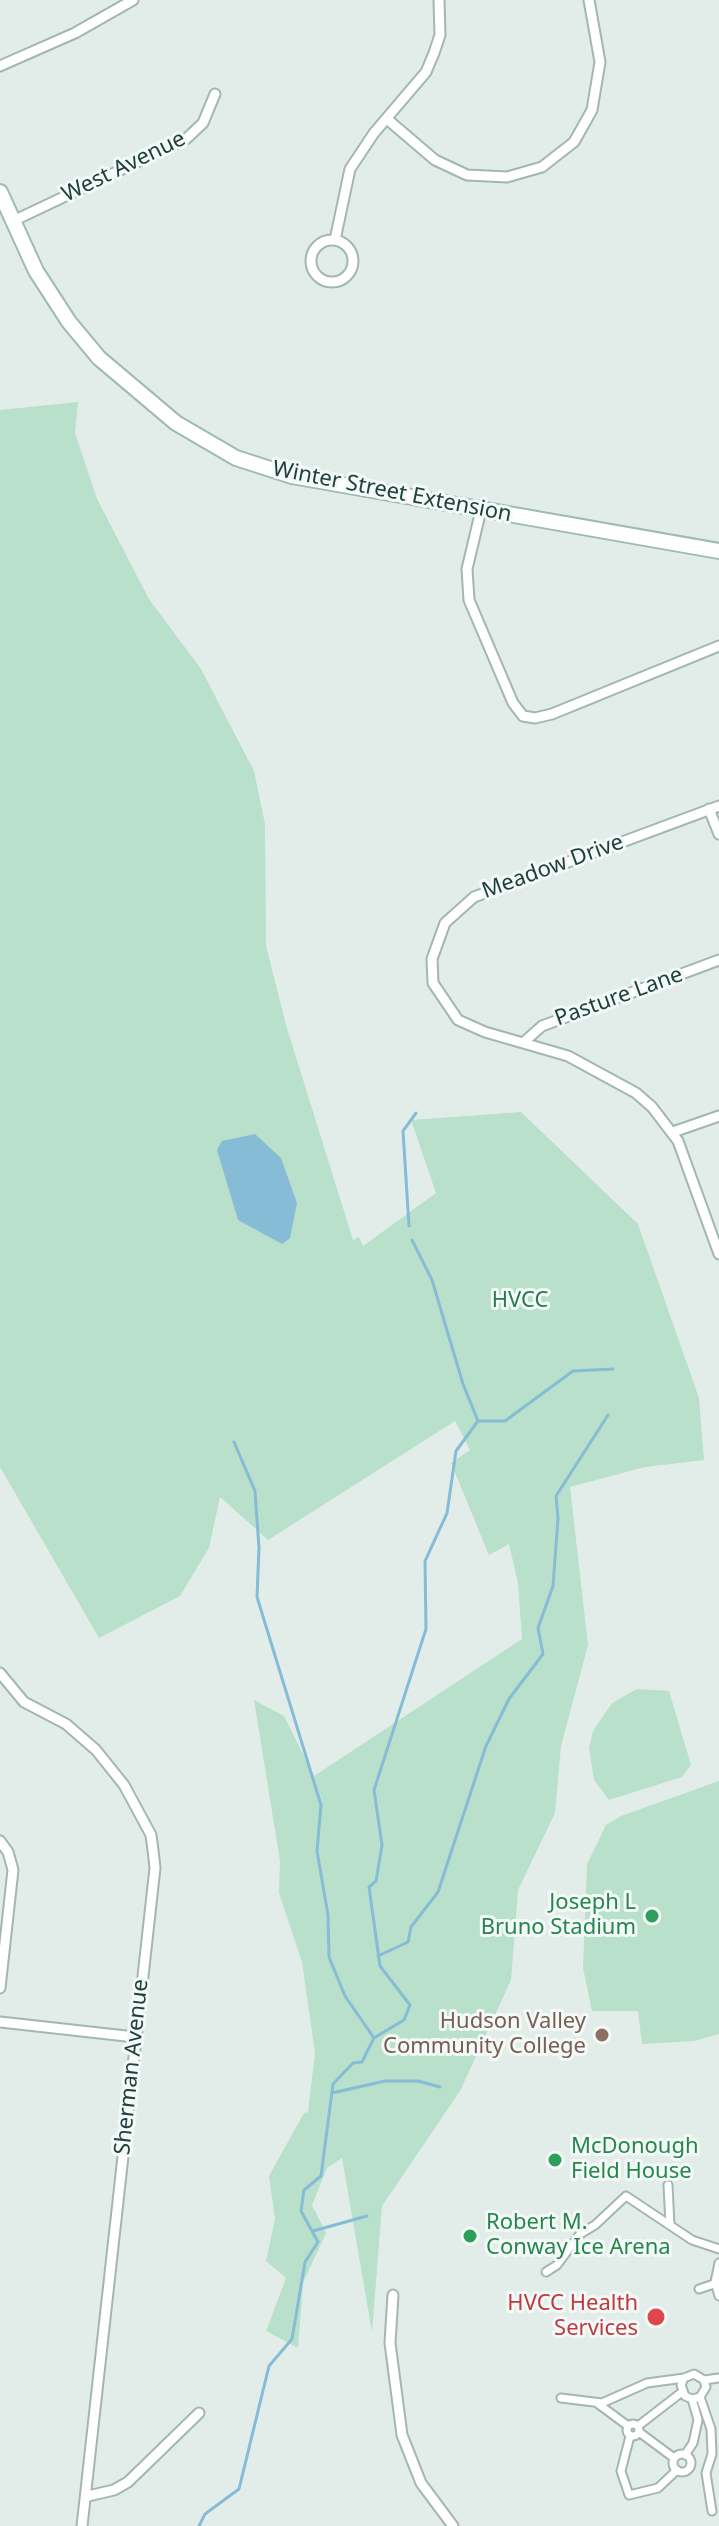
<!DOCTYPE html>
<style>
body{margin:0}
canvas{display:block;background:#e2edea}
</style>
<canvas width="719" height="2526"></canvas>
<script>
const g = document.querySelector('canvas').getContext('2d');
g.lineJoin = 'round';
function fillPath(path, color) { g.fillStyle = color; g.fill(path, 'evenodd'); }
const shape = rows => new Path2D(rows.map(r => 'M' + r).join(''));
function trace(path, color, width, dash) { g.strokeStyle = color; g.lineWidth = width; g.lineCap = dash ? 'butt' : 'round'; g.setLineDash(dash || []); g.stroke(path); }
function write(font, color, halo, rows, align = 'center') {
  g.font = font + ' "Noto Sans",sans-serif'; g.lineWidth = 6; g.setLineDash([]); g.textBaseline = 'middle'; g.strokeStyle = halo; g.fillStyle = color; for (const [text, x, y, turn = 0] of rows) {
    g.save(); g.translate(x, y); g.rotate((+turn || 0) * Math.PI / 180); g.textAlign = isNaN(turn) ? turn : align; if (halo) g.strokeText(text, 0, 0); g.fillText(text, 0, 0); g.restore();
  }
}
fillPath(shape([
 [78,402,75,433,97,499,149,599,201,669,254,771,265,824,266,946,286,1025,353,1240,359,1237,363,1246,436,1193,411,1120,521,1112,638,1224,699,1398,704,1460,645,1467,570,1487,588,1645,561,1746,555,1813,518,1890,511,1980,460,2091,382,2206,372,2332,342,2158,327,2168,312,2205,326,2233,303,2283,298,2348,266,2331,286,2278,266,2261,275,2219,269,2176,304,2113,308,2112,315,2053,302,1962,279,1893,280,1861,254,1700,284,1716,314,1776,522,1639,518,1583,509,1544,489,1555,451,1463,470,1450,455,1421,268,1540,220,1497,209,1548,180,1596,99,1638,0,1467,0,410],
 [637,1689,669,1691,691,1765,682,1777,609,1800,594,1780,589,1748,593,1731,612,1703],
 [719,1781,719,2034,694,2041,642,2044,638,2011,592,2011,583,1968,587,1864,606,1825,621,1816]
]), '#b9e0ca');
fillPath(shape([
 [255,1134,281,1158,297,1203,290,1238,282,1244,238,1220,217,1150,222,1141]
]), '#86bcd6');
trace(shape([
 [409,1226,403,1131,416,1113],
 [478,1421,505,1421,573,1371,613,1369],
 [234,1442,255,1491,259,1548,257,1597,321,1805,317,1851,328,1915,329,1957,345,1996,374,2038],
 [378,1956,408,1942,411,1927,438,1892,486,1746,509,1699,543,1654,538,1628,553,1586,558,1518,556,1496,608,1415],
 [332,2093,385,2081,418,2081,440,2087],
 [313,2231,367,2216],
 [199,2526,205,2514,239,2489,269,2366,292,2339,305,2262,318,2242,301,2211,304,2190,321,2176,333,2084,353,2063,362,2062,374,2038,404,2020,410,2005,380,1966,369,1887,376,1881,382,1845,374,1790,426,1629,425,1561,447,1513,456,1451,478,1421,463,1384,432,1280,412,1240]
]), '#86bcd6', 3);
const pedestrian = shape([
 [668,2185,670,2225],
 [719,2263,715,2282,719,2296],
 [546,2272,557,2265,580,2234,595,2225,626,2196,692,2240,719,2249],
 [699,2289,717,2283],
 [704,2380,719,2378],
 [700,2397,711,2429,712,2454,706,2473,712,2511],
 [561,2398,602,2403,647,2383,684,2378],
 [597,2403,628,2426],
 '627 2430a6 6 0 1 1 12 0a6 6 0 1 1-12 0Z',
 [638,2426,682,2392],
 [639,2432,674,2458],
 [630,2436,621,2471,629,2495,658,2488,677,2470],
 '673 2463a9 9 0 1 1 18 0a9 9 0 1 1-18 0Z',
 [685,2455,693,2443,698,2420,692,2399,685,2396,681,2385,684,2378,694,2374,704,2380,706,2387,700,2397,692,2399]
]);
const minor = shape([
 [0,66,75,33,133,0],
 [387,119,435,160,467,175,507,177,542,167,574,142,592,110,600,62,589,0],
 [13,221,186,139,203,123,215,94],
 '311 261a21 21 0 1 1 42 0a21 21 0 1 1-42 0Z',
 [335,240,350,169,374,133,426,72,434,53,440,35,439,0],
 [481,510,467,569,469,600,513,703,523,716,535,718,552,714,719,646],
 [719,806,474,897,445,923,432,959,433,983,458,1020,485,1032,568,1056,636,1093,652,1107,678,1141,719,1254],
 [709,809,719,834],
 [524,1042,542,1026,719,960],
 [673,1132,719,1116],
 [0,1673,24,1702,66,1724,96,1750,124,1785,151,1835,153,1850,155,1868,82,2526],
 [0,1841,8,1852,13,1870,0,1988],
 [0,2022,135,2037],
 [393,2295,390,2343,402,2435,421,2483,453,2526],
 [88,2496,114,2490,128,2482,199,2413]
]);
const secondary = shape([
 [0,192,36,271,69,322,99,358,176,423,236,458,292,476,719,551]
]);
trace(pedestrian, '#a4b6b3', 11);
trace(minor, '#a4b6b3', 13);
trace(secondary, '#9fbab5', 18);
trace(pedestrian, '#fff', 7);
trace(minor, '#fff', 9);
trace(secondary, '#fff', 14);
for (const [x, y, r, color] of [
 [652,1916,8,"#2e9e5b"],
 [602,2035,8,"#8d6e63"],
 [555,2160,8,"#2e9e5b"],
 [470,2236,8,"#2e9e5b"],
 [656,2317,10,"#e0444e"]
]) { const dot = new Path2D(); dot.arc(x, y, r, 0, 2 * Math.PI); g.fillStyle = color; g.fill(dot); trace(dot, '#f3f9f7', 3); }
write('22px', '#20403d', '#f3f9f7', [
 ["West Avenue",124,167,-26],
 ["Winter Street Extension",392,492,11],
 ["Meadow Drive",553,867,-20],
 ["Pasture Lane",619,997,-20],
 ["Sherman Avenue",132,2067,-84]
]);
write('22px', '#277a56', '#f3f9f7', [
 ["HVCC",520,1301]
]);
write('22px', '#27864d', '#f3f9f7', [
 ["Joseph L",636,1903,"right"],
 ["Bruno Stadium",636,1928,"right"],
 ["McDonough",571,2147],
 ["Field House",571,2172],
 ["Robert M.",486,2223],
 ["Conway Ice Arena",486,2248]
], 'left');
write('22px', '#785e54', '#f3f9f7', [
 ["Hudson Valley",586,2022],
 ["Community College",586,2047]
], 'right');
write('22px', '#be3a42', '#f3f9f7', [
 ["HVCC Health",638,2304],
 ["Services",638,2329]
], 'right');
</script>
